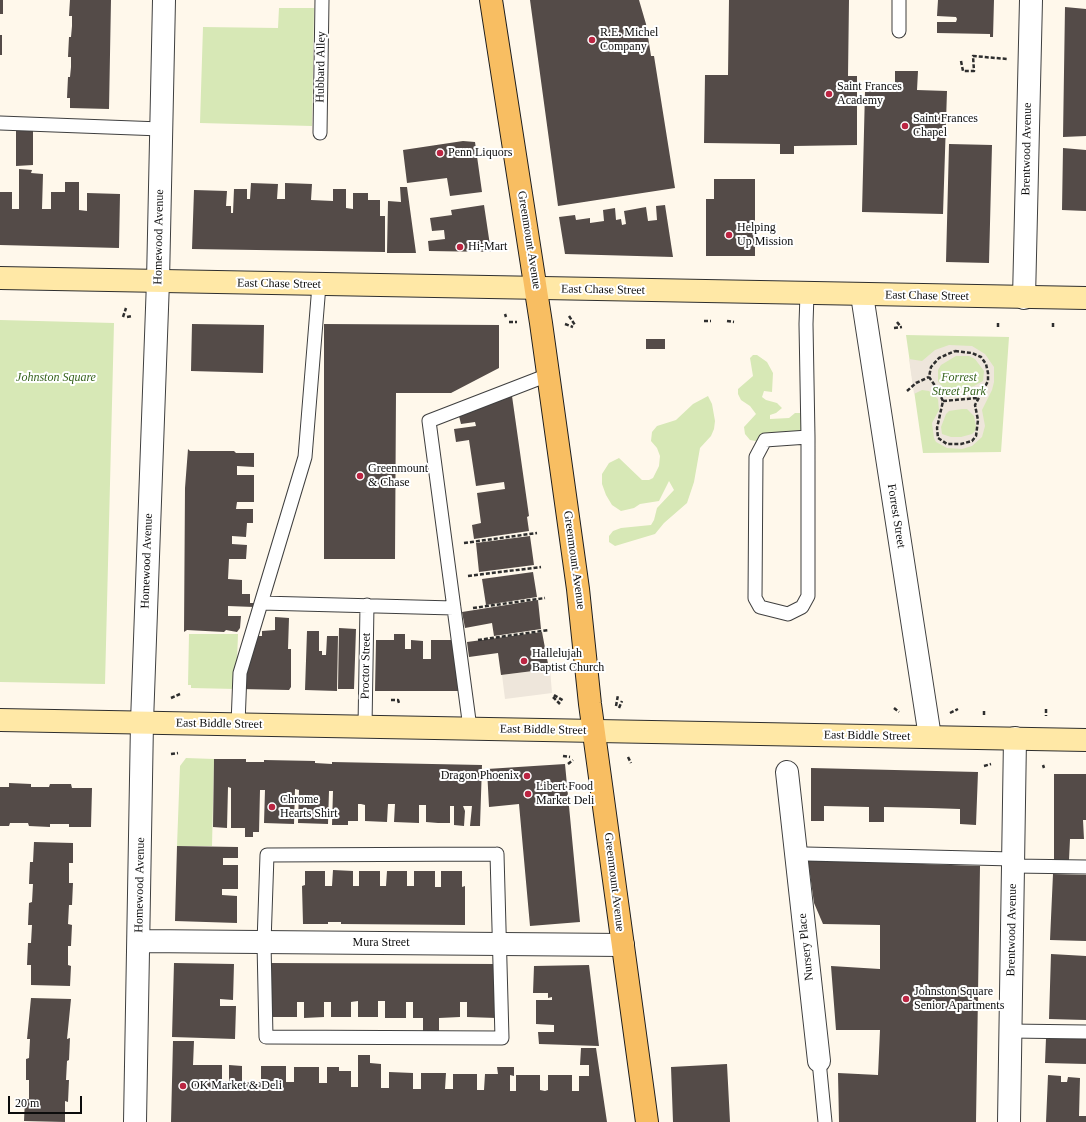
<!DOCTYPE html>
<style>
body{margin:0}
#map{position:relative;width:1086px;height:1122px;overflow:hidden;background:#fff8eb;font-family:"Times New Roman",serif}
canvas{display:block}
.scale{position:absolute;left:8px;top:1096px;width:74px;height:18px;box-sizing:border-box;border:2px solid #0c0c0c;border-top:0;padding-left:5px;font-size:12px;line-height:14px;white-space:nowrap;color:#0c0c0c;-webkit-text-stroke:3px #fff;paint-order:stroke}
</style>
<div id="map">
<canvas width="1086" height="1122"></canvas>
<div class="scale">20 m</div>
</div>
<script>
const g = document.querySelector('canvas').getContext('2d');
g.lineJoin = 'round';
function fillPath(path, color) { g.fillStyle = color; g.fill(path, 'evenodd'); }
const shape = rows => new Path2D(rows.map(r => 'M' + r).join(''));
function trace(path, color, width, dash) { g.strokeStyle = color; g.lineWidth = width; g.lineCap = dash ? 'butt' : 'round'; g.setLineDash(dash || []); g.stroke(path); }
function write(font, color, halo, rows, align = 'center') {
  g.font = font + ' "Times New Roman",serif'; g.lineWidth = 4; g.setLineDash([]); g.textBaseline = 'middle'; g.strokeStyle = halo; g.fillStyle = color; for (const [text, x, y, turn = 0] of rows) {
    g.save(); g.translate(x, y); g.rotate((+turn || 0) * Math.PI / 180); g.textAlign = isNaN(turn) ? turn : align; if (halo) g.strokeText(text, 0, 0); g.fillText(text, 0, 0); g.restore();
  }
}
fillPath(shape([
 [279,8,314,8,312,126,200,123,203,27,278,28],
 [0,320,114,323,105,684,0,682],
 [906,335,1009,337,1001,452,923,453],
 [753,355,757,355,767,362,773,373,772,392,764,391,762,397,766,400,777,403,782,408,776,413,770,415,770,419,789,418,795,413,801,413,806,419,801,435,761,442,750,440,745,434,744,427,756,414,750,406,741,400,738,394,738,389,753,376,750,358],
 [708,396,712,404,715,421,714,429,711,436,700,448,694,482,687,503,664,523,655,534,615,546,609,542,609,536,613,531,621,528,651,525,654,520,657,508,674,490,669,481,659,501,640,504,634,508,621,511,612,505,606,495,602,484,602,474,609,463,619,458,642,480,649,480,653,478,659,466,660,456,657,448,651,441,652,432,657,426,676,420,693,404],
 [189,634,238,634,236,689,191,688,191,685,188,685],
 [186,758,214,759,212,846,177,846,180,766]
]), '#d7e8b6');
fillPath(shape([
 [949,345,972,346,985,354,994,367,994,382,992,390,982,410,985,426,982,437,972,446,962,449,947,448,936,442,934,438,932,423,939,410,938,399,929,391,922,390,914,394,909,359,922,361,935,350],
 [956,356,969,356,975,359,984,371,983,381,974,386,950,392,945,391,938,381,938,370,941,365],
 [962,409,967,409,974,416,976,426,975,431,972,434,961,437,951,437,942,434,941,427,946,414,949,411],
 [550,669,552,693,505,699,502,675]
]), '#eee6db');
fillPath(shape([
 [0,0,3,0,3,14,0,14],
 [70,0,111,0,109,109,70,108,70,98,67,98,68,77,70,77,71,67,71,57,68,57,69,37,71,37,72,26,72,16,69,16],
 [530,0,639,0,646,24,651,56,654,56,675,188,558,206],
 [729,0,849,0,848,76,857,76,857,145,794,146,794,154,780,154,780,144,704,143,705,75,728,75],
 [938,0,994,0,993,37,990,37,990,34,937,33,937,22,956,22,957,19,956,17,937,16],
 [1065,7,1086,9,1086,136,1063,137],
 [0,35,2,35,2,55,0,55],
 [895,71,918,71,917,90,947,91,943,214,862,212,865,91,895,92],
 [16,131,33,131,33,165,16,166],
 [463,141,475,142,482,192,450,196,447,178,407,183,403,150],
 [949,144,992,145,989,263,946,262],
 [1063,148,1086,150,1086,211,1062,210],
 [19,169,32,170,31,173,43,174,42,209,51,209,51,192,65,192,65,182,79,182,79,210,87,211,87,193,120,194,119,248,0,245,0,192,12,192,12,209,19,209],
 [714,179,755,179,755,256,706,256,706,199,714,199],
 [251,183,278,184,277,199,285,199,285,183,312,184,311,200,333,201,333,189,346,189,346,208,353,209,353,193,368,193,368,200,380,200,380,216,385,216,385,252,192,249,194,190,227,191,226,206,231,206,231,213,233,213,234,189,247,189,247,199,250,199],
 [400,187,407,187,416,253,387,253,388,201,401,202],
 [484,205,491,252,429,251,428,241,445,239,444,230,432,231,430,218,452,215,451,210],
 [665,205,673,257,565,254,559,217,575,215,576,220,590,218,590,223,604,221,603,210,615,208,616,220,621,219,622,225,626,224,624,211,646,207,648,221,657,220,656,206],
 [192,324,264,325,263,373,191,371],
 [324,324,499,325,499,368,451,393,396,393,395,559,324,559],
 [646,339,665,339,665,349,646,349],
 [512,396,529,516,527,517,529,531,474,539,472,525,481,523,477,493,505,489,504,482,476,486,469,440,456,442,454,429,476,426,475,422,461,424,459,416],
 [188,449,190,451,234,451,236,453,254,453,254,467,237,466,237,475,254,475,254,502,237,502,236,509,253,509,253,523,247,523,246,537,232,536,232,544,247,545,246,559,229,559,228,579,242,580,242,594,250,594,250,603,254,603,254,607,228,606,228,616,241,616,240,628,237,632,226,630,224,632,187,630,184,632,185,488],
 [530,536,534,565,479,572,476,543],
 [533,572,537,597,486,605,482,579],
 [538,600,541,629,494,636,492,623,465,628,462,612],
 [275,617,289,618,288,649,291,649,291,687,289,690,240,689,252,636,262,636,262,631,275,630],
 [339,628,356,629,354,689,338,689],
 [307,631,319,631,319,651,322,651,322,655,326,655,327,636,338,636,337,691,305,690],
 [542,632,549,669,501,675,498,653,469,657,467,642],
 [394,634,405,634,405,649,411,649,411,640,423,641,423,659,431,659,431,640,452,640,459,691,375,691,376,640,394,640],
 [214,759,246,759,246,762,264,762,264,760,315,761,315,763,332,764,332,762,482,765,480,826,470,826,472,806,463,806,465,811,464,826,454,825,454,806,450,806,450,823,438,823,426,822,426,805,419,805,419,823,394,822,395,804,388,804,387,822,365,821,365,805,361,804,358,804,358,821,348,821,348,825,332,825,333,791,329,791,328,824,298,823,299,790,295,789,294,824,264,823,265,790,260,790,259,832,253,832,253,837,245,837,245,828,231,828,231,788,228,787,227,828,213,827],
 [565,764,580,922,530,926,519,804,489,807,487,769],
 [811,768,978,772,976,825,960,824,960,809,930,808,884,807,884,822,869,822,869,807,824,806,824,821,811,821],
 [1054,774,1086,774,1086,820,1083,820,1084,839,1070,839,1069,860,1054,860],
 [9,783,31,784,31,787,49,787,50,784,71,784,72,788,92,788,91,827,69,827,69,824,50,824,50,827,29,826,28,823,10,823,9,826,0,826,0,787,9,787],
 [34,842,73,843,73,863,69,863,69,883,73,883,72,905,69,905,68,924,72,925,71,946,68,946,68,965,71,966,70,986,31,985,31,965,27,965,28,943,31,943,32,925,28,925,29,903,32,902,33,884,29,884,30,862,33,862],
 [177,846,238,847,238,858,223,858,223,865,238,865,238,889,222,889,222,895,237,896,237,923,175,921],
 [808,860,980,866,976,1122,839,1122,838,1073,878,1075,880,1030,836,1030,831,966,880,969,880,925,823,924,814,903],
 [333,870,353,871,353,886,359,886,359,871,380,871,380,886,386,886,387,871,407,871,407,886,414,886,414,871,435,871,435,887,441,887,441,871,462,871,462,887,465,886,465,925,341,924,341,922,328,922,328,924,303,924,302,886,305,885,305,871,325,871,325,886,332,886],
 [1053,874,1086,875,1086,941,1050,940],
 [1051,954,1086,956,1086,1020,1049,1019],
 [174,963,234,964,233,1000,220,999,220,1006,236,1006,235,1039,172,1037],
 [271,963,496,964,496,1018,467,1017,467,1002,460,1002,460,1017,439,1018,439,1034,423,1034,423,1018,413,1018,413,1002,406,1002,406,1018,385,1018,385,1001,378,1001,378,1017,358,1017,358,1001,351,1002,351,1017,331,1017,331,1002,324,1002,324,1017,304,1018,304,1002,297,1002,297,1017,271,1017],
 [589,965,599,1046,539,1044,538,1032,554,1032,554,1025,536,1024,536,1000,552,1000,552,997,548,998,548,993,533,993,534,966],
 [31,998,71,999,67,1039,70,1038,69,1060,67,1061,66,1080,69,1080,68,1102,65,1101,65,1122,24,1121,25,1099,29,1099,29,1080,26,1080,26,1059,29,1058,30,1039,27,1039],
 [1046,1038,1086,1039,1086,1064,1045,1063],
 [173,1041,194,1041,193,1065,222,1065,222,1081,229,1081,229,1065,242,1066,242,1082,261,1082,261,1066,286,1066,286,1082,294,1082,294,1067,319,1067,319,1083,327,1083,327,1067,339,1067,339,1071,351,1071,351,1087,358,1087,358,1055,370,1055,370,1063,381,1064,381,1088,389,1088,389,1072,413,1073,413,1089,421,1089,421,1073,446,1073,445,1089,453,1089,453,1074,477,1074,477,1090,484,1090,485,1074,498,1074,497,1067,514,1067,514,1076,510,1075,510,1091,516,1091,516,1075,540,1075,540,1090,545,1091,548,1090,548,1075,572,1075,572,1091,579,1091,579,1076,589,1076,589,1065,580,1065,581,1048,596,1048,607,1122,171,1122],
 [727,1064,730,1122,673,1122,671,1067],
 [1048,1075,1061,1076,1061,1082,1067,1082,1068,1077,1080,1078,1079,1116,1086,1116,1086,1122,1046,1122]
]), '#544b48');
const lane = shape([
 [899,31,899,0],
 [0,123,161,129],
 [320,133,322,0],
 [807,294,806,324,808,437,808,596,802,607,788,614,760,607,755,598,756,457,765,440,808,437],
 [261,603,454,608],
 [238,724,240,673,305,457,319,285],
 [365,726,367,605],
 [470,728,429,421,548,375],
 [497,854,502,1038,266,1037,264,943,267,855,497,854],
 [806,854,1013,859],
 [1013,866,1086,867],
 [1010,1031,1086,1032],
 [819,1061,825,1122]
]);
const street = shape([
 [862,295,930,737],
 [1024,298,1031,0],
 [787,772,819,1061],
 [139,941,623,945],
 [135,1122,142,722,158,281,164,0],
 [1009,1122,1015,738]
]);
const secondary = shape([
 [0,278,1086,298],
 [0,720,1086,740]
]);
const primary = shape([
 [491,0,541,323,578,589,590,704,647,1122]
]);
trace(lane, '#3f3f3f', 15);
trace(street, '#3f3f3f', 24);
trace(secondary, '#2e2e2e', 24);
trace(primary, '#1d1d1d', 24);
trace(shape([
 [961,61,963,71,974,71,973,56,1007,59],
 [505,314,506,317],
 [569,316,575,325],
 [123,317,126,308],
 [127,317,132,316],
 [704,321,711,321],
 [727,321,734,322],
 [509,322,517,322],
 [897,322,901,327],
 [998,323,998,328],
 [1053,323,1053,329],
 [565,324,573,327],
 [894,328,902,327],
 [955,351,972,353,981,357,986,364,988,373,988,381,975,405,978,420,976,436,972,441,961,444,947,444,938,438,937,428,943,401,936,387,929,377,931,367,939,358,955,351],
 [907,391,916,383,929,377],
 [943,401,977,398],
 [464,543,537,533],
 [468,576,541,567],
 [473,608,545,598],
 [478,640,549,630],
 [554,695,564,701],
 [553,697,560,704],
 [171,698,180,694],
 [391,700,398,700,399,703],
 [616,706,618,695],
 [619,708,622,701],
 [894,708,899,712],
 [1046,709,1046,716],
 [950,713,958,709],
 [984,715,984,709],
 [171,754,178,753],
 [563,756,570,757],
 [628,757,631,763],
 [568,764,573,760],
 [1043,765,1044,768],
 [984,766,991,764]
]), '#2e2e2e', 2.5, [4, 2]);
trace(lane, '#fff', 13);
trace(street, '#fff', 22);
trace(secondary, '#ffe8a6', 22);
trace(primary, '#f8be62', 22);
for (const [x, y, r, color] of [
 [592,40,4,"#bb2542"],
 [829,94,4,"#bb2542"],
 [905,126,4,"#bb2542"],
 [440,153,4,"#bb2542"],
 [729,235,4,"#bb2542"],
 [460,247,4,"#bb2542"],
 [360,476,4,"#bb2542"],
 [524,661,4,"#bb2542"],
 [527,776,4,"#bb2542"],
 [528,794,4,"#bb2542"],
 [272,807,4,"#bb2542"],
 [906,999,4,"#bb2542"],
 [183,1086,4,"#bb2542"]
]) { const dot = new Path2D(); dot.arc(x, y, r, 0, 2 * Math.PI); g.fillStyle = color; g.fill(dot); trace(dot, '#fff', 1.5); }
write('12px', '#0c0c0c', '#fff', [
 ["R.E. Michel",600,33],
 ["Company",600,47],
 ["Saint Frances",837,87],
 ["Academy",837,101],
 ["Saint Frances",913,119],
 ["Chapel",913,133],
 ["Penn Liquors",448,153],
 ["Helping",737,228],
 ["Up Mission",737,242],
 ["Hi-Mart",468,247],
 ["Greenmount",368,469],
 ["& Chase",368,483],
 ["Hallelujah",532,654],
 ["Baptist Church",532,668],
 ["Dragon Phoenix",519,776,"right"],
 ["Libert Food",536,787],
 ["Market Deli",536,801],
 ["Chrome",280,800],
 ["Hearts Shirt",280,814],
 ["Johnston Square",914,992],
 ["Senior Apartments",914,1006],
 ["OK Market & Deli",191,1086]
], 'left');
write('12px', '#0c0c0c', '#fff', [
 ["Hubbard Alley",321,67,-89],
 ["Brentwood Avenue",1027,149,-89],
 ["Homewood Avenue",159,237,-89],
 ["Greenmount Avenue",529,240,81],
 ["East Chase Street",279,284,1],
 ["East Chase Street",603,290,1],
 ["East Chase Street",927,296,1],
 ["Forrest Street",896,516,81],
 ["Greenmount Avenue",574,560,82],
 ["Homewood Avenue",147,561,-88],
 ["Proctor Street",366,666,-89],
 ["East Biddle Street",219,724,1],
 ["East Biddle Street",543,730,1],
 ["East Biddle Street",867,736,1],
 ["Greenmount Avenue",614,882,83],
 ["Homewood Avenue",140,885,-89],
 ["Brentwood Avenue",1012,930,-89],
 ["Mura Street",381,943],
 ["Nursery Place",806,947,-96]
]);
write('italic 12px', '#36631d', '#fff', [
 ["Johnston Square",56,378],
 ["Forrest",959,378],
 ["Street Park",959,392]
]);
</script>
